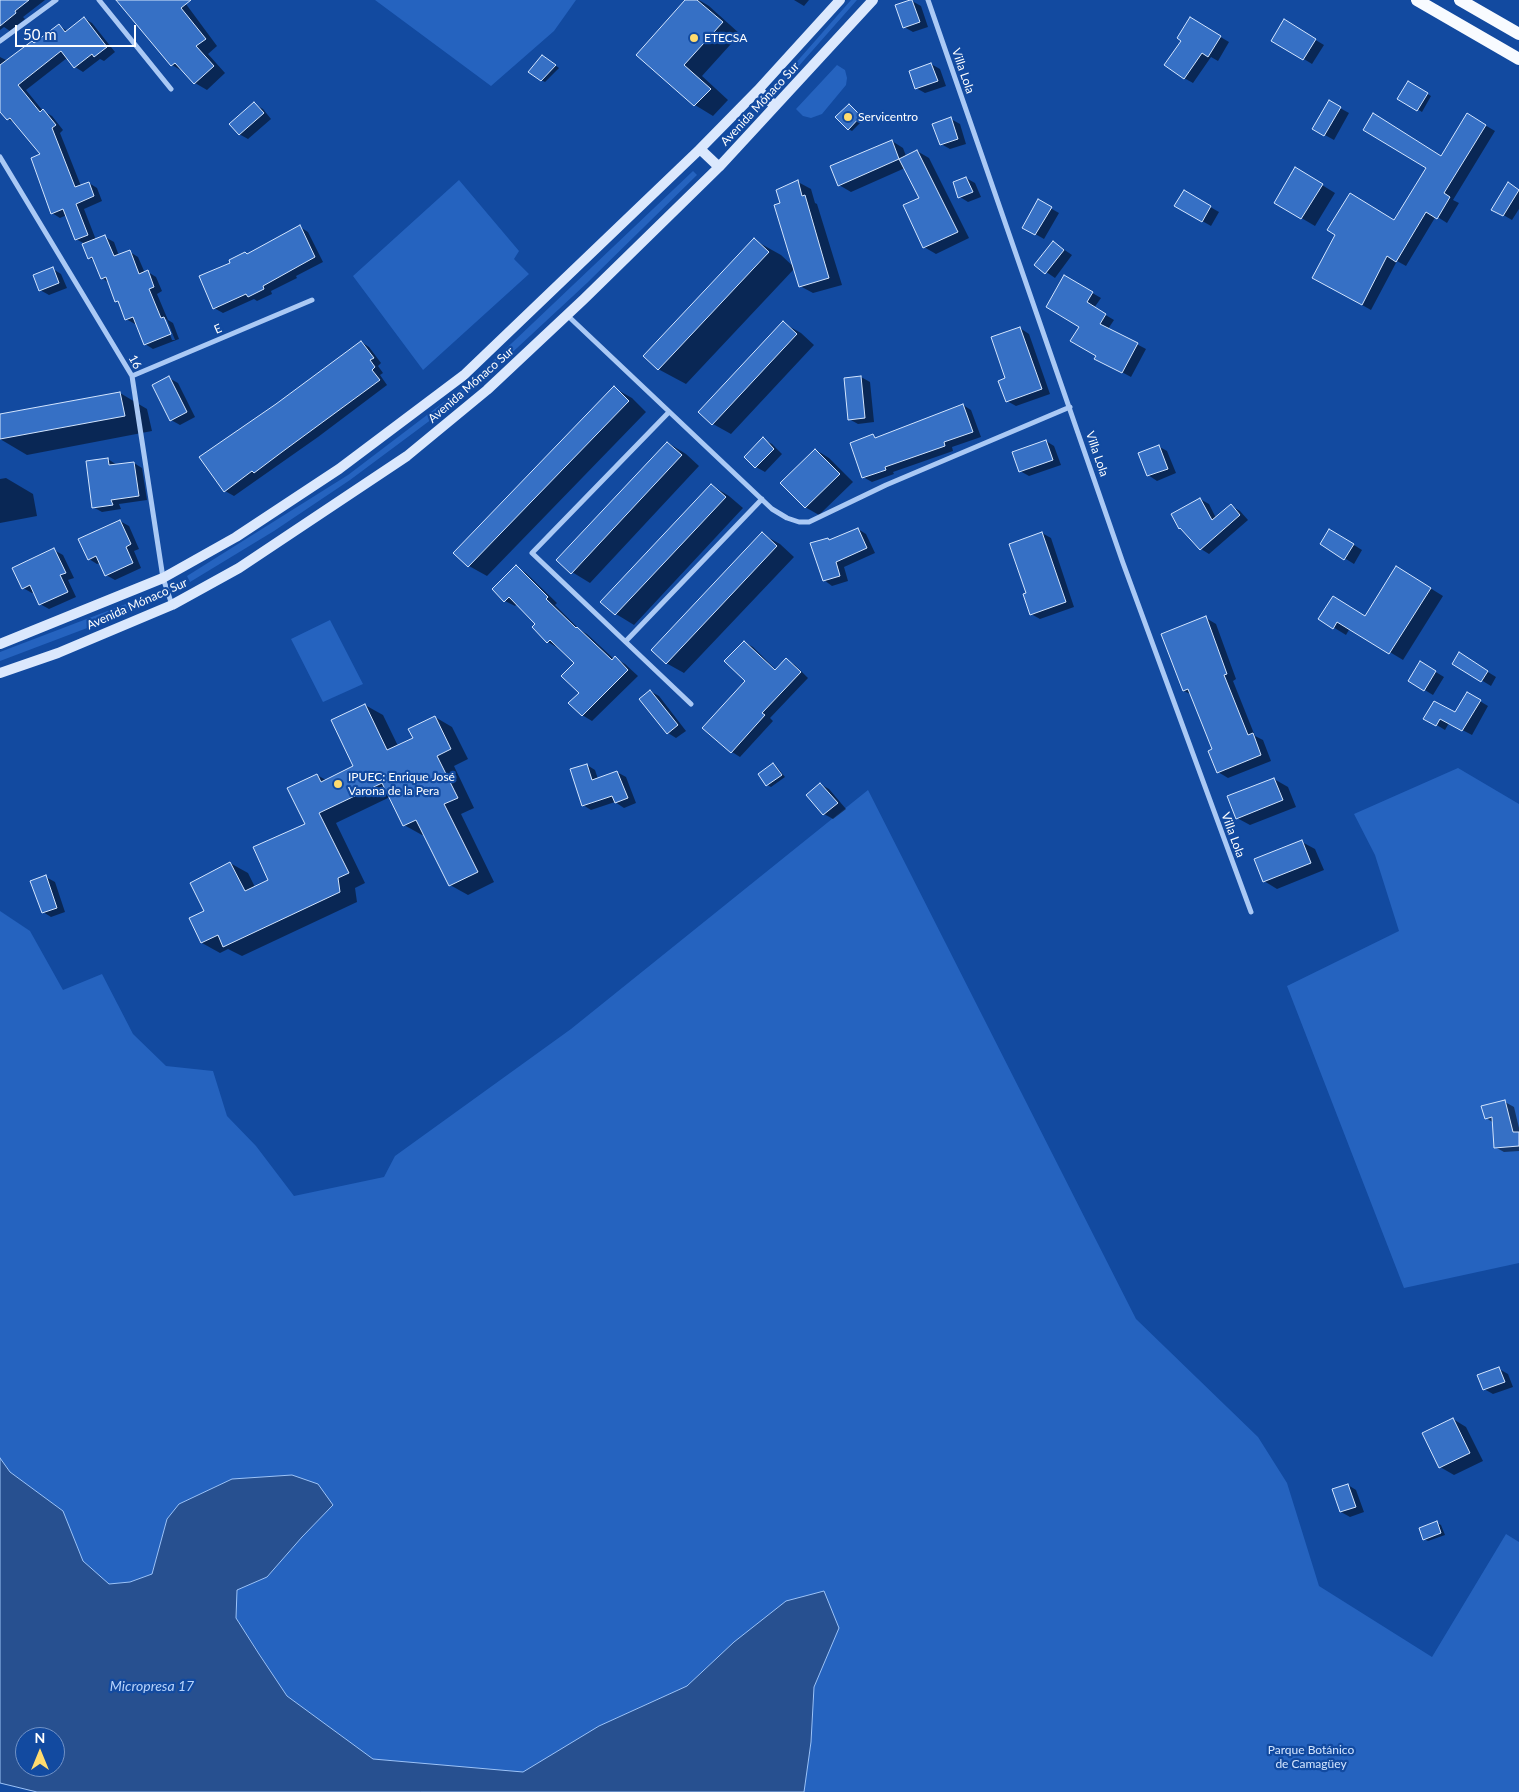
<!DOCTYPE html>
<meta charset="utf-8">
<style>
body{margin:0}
#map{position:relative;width:1519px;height:1792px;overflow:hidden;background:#124aa0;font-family:Lato,sans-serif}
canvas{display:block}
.north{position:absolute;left:15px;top:1727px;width:50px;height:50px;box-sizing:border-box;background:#124aa0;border:1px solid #7192c6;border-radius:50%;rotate:0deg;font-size:14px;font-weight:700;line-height:20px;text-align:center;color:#fff}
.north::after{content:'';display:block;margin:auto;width:18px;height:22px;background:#ffdb6e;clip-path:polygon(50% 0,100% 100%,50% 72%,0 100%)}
.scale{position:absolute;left:15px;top:25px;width:121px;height:22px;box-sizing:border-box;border:2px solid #fff;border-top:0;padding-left:6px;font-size:15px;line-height:18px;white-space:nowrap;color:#fff;-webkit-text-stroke:4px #124aa0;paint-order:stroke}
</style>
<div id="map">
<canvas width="1519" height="1792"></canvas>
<div class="north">N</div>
<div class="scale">50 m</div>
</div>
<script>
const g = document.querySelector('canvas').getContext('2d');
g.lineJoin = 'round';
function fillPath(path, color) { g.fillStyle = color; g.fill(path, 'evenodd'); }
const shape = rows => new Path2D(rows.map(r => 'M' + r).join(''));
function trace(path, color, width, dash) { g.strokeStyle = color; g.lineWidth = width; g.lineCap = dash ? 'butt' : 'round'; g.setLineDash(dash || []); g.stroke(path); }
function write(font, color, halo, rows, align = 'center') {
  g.font = font + ' Lato,sans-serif'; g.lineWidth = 4.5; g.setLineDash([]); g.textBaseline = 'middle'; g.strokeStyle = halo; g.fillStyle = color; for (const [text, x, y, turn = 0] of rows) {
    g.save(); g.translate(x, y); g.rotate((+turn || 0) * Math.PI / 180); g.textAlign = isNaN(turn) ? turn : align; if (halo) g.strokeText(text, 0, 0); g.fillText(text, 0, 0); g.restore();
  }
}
fillPath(shape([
 [375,0,576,0,554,31,491,86],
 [851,0,857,0,782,85,779,82],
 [837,65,845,70,847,78,846,85,822,114,811,118,803,116,796,109],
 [693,171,697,175,587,283,475,387,350,480,274,531,190,582,187,576,348,475,473,380],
 [459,180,519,251,514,259,529,274,423,370,353,276],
 [139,599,141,601,140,608,0,661,0,652],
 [330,620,363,684,323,702,291,639],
 [1458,768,1519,804,1519,1263,1404,1288,1287,986,1399,931,1375,855,1354,814],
 [868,790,1136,1319,1258,1437,1287,1483,1319,1586,1432,1657,1506,1534,1519,1542,1519,1792,804,1792,811,1742,814,1687,839,1628,734,1642,687,1686,599,1726,523,1773,373,1759,287,1696,236,1618,237,1590,267,1577,302,1537,333,1505,232,1479,179,1504,167,1519,152,1574,130,1582,108,1584,83,1561,63,1511,10,1472,0,1458,0,911,30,931,63,990,102,974,133,1034,166,1066,213,1071,227,1116,256,1146,294,1196,384,1177,395,1156,571,1029]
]), '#2563bf');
const water = shape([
 [0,1458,10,1472,63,1511,83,1561,109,1584,130,1582,152,1574,167,1519,179,1504,232,1479,292,1475,318,1484,333,1505,302,1537,267,1577,237,1590,236,1618,259,1654,287,1696,373,1759,523,1772,599,1726,687,1686,734,1642,786,1601,824,1591,839,1628,814,1687,811,1742,804,1792,37,1792,0,1783,0,1458],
 [25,1737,55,1737,55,1767,25,1767,25,1737]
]);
fillPath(water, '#275090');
trace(water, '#9cc3f8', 1);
fillPath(shape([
 [0,0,45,0,23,17,25,19,10,31,4,27,0,30],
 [122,0,183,0,217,46,208,54,225,73,207,90,195,83,184,72,172,65],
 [686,0,699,0,709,6,740,34,702,76,728,100,713,116,695,105,638,54],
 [794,0,809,0,804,6],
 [912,1,921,6,928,27,913,32,904,27],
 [84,18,92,23,115,52,104,61,100,59,83,72,75,67,67,58,26,90,43,111,52,116,63,130,60,133,81,186,89,183,97,188,102,201,84,209,96,240,105,237,114,242,119,256,130,252,138,257,145,273,148,272,156,277,162,291,157,294,168,320,173,323,179,339,153,349,145,344,137,324,135,324,126,319,120,303,116,301,109,283,102,278,95,261,89,258,85,244,76,239,67,215,60,218,52,213,42,155,16,124,8,119,0,110,0,57,6,60,35,44,59,26,68,31],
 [164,318,167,320,175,340,172,340],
 [1190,19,1229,42,1218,61,1211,57,1193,83,1184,78,1183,40],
 [1284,21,1324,45,1312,64,1273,40],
 [546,58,559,68,545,82,541,80],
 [931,64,940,69,946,86,925,93,916,88],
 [1409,83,1431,96,1422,112,1399,98],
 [1329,102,1349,113,1334,140,1314,129],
 [254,104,263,109,271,119,248,139,239,134],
 [849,105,864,119,852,131,848,129],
 [1468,115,1495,131,1453,200,1459,203,1447,223,1436,216,1406,266,1397,261,1371,310,1314,278,1395,221,1442,157],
 [951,119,960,124,966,144,950,149,941,144],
 [892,141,903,148,906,156,917,151,929,158,969,238,936,254,924,247,921,199,905,168,851,192,839,185],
 [1296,169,1335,193,1315,226,1276,203],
 [966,178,975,183,981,197,968,202,960,197],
 [798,182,811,189,815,203,817,204,842,285,813,293,800,286,795,268,686,384,658,369,754,240,781,255,795,268,781,204],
 [1509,184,1519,190,1519,209,1512,220,1493,209],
 [1184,192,1219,212,1211,226,1176,206],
 [1038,201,1059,213,1044,239,1023,227],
 [300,227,308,232,323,262,296,276,297,278,271,291,272,294,257,301,254,299,223,313,214,308,232,263,245,253,248,255],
 [1053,242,1072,255,1055,278,1036,265],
 [53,269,61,274,67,288,49,295,40,290],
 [1065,277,1101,298,1094,308,1114,320,1108,329,1146,349,1131,377,1105,363,1098,355,1080,327],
 [783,323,801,333,814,345,731,434,713,424],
 [1020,328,1029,334,1050,394,1016,406,1007,401,1007,379],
 [361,342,369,347,381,363,378,366,383,373,380,375,387,385,318,437,234,496,225,491,200,458,277,405],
 [861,377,870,382,874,422,858,424,849,419],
 [169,378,178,383,195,417,180,425,171,420],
 [614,388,632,398,646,412,487,576,469,566],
 [120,393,147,409,152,431,27,455,0,439,0,416],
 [963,405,971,410,981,437,952,447,953,451,893,472,894,474,872,482,863,477,873,436,877,438],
 [763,439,772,444,782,454,765,472,756,467,746,457],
 [1046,441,1054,446,1061,465,1029,476,1020,471],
 [668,443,686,454,699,466,590,583,572,572],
 [1158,446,1167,451,1176,473,1157,481,1148,475],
 [816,450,829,458,853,482,819,515,805,507],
 [108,459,117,465,134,463,142,468,147,500,119,504,121,509,102,512,93,507],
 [6,478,33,494,37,516,0,523,0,479],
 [711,485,729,496,743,508,634,625,616,614,602,602],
 [1200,499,1209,504,1216,518,1231,506,1240,511,1248,520,1209,554,1201,549],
 [120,521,129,526,139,549,134,551,141,568,115,580,106,575,100,563,97,564,89,559],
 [858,529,866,534,875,553,844,567,848,581,832,586,824,580,828,539,831,541],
 [1330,530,1362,550,1354,564,1322,544],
 [1042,533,1051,538,1074,607,1040,619,1031,614,1028,593,1010,544],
 [762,534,780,544,794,557,684,673,666,663],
 [54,550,63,555,74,578,68,580,76,597,49,609,40,604,35,592,32,593,23,588],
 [516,567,526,573,557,603,555,605,580,630,587,634,614,659,615,658,625,664,638,676,592,721,582,715,576,663,558,648,548,642,537,624,517,604,515,606,505,601],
 [1409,575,1443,596,1403,660,1350,628,1346,635,1320,619,1366,617],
 [1206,618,1216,624,1236,679,1233,681,1255,736,1263,740,1271,761,1228,778,1218,772,1214,750,1192,695,1184,691,1163,635],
 [744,642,753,647,776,670,786,660,795,665,808,678,770,718,773,721,740,757,732,752,704,728,747,681],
 [1459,654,1496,677,1491,686,1453,663],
 [1421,663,1444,677,1433,695,1410,681],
 [650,691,659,696,686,731,676,738,668,733],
 [1468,694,1488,706,1472,735,1449,723,1445,730,1425,718,1456,714],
 [365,705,383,715,398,746,414,738,435,717,452,727,468,759,454,766,474,808,461,814,494,882,468,895,450,885,425,834,422,835,404,825,390,797,336,823,365,883,355,888,357,902,242,956,228,949,220,953,202,943,191,919,206,911,230,863,248,873,255,887,269,880,306,825,317,775,326,780,355,767],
 [773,764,777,767,785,777,771,787,767,785],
 [587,765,595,770,598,779,617,772,626,777,636,803,624,808,615,802,591,810,583,805],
 [1274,779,1288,787,1296,807,1250,825,1237,818],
 [820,784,829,789,846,809,833,819,824,814,807,795],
 [1302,842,1315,849,1324,870,1277,889,1264,881],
 [46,877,55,882,65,912,51,917,43,912],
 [1505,1102,1514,1107,1519,1128,1519,1151,1504,1152,1495,1147,1494,1123,1486,1118],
 [1499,1369,1508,1374,1513,1387,1493,1394,1484,1389],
 [1453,1419,1466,1427,1483,1461,1454,1475,1440,1467,1423,1434],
 [1348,1485,1356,1490,1364,1512,1350,1517,1341,1512],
 [1437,1523,1441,1525,1445,1535,1428,1541,1424,1539]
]), '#0007');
const building = shape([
 [0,0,29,0,15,11,16,13,0,26,0,0],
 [116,0,191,0,181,8,206,39,196,46,214,66,194,84,175,63,171,66,116,0],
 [685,0,697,0,723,22,684,65,711,89,694,106,636,55,685,0],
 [910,0,912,0,920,22,903,28,895,5,910,0],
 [84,17,107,47,94,57,92,54,74,68,61,51,18,85,40,112,43,109,56,125,52,128,75,187,89,182,94,196,76,204,88,235,75,240,63,209,51,214,31,158,40,154,10,118,7,120,0,112,0,65,32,41,34,43,59,24,65,32,84,17],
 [1190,17,1221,36,1208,57,1202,53,1184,79,1164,65,1181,41,1177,38,1190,17],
 [1284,19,1316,39,1303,60,1271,41,1284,19],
 [542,55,556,65,541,81,528,72,542,55],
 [931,63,938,81,915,89,909,71,931,63],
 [1408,81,1428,93,1417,111,1397,99,1408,81],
 [1329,100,1341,107,1324,136,1312,129,1329,100],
 [254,102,264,113,239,135,229,124,254,102],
 [849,104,861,116,848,130,835,117,849,104],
 [1373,113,1441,156,1467,113,1486,125,1444,193,1450,197,1437,219,1426,212,1396,262,1387,256,1362,305,1312,278,1335,235,1327,230,1350,193,1394,220,1426,168,1363,130,1373,113],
 [951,117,958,139,940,145,932,124,951,117],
 [892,140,899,159,838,186,830,166,892,140],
 [917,150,958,232,923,248,903,205,919,198,899,159,917,150],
 [1295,167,1323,184,1301,219,1274,203,1295,167],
 [966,177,973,192,958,198,953,182,966,177],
 [798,180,802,196,805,195,829,278,799,287,774,205,780,203,776,190,798,180],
 [1508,182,1519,190,1503,216,1491,210,1508,182],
 [1184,190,1211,206,1202,222,1174,206,1184,190],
 [1038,199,1052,207,1035,235,1022,228,1038,199],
 [300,225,315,257,263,286,264,289,248,297,246,294,213,309,199,276,230,263,229,260,245,252,247,254,300,225],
 [105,235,114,256,130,250,139,274,148,270,154,287,149,289,161,318,164,317,171,334,144,345,133,317,125,320,118,301,115,302,106,277,101,279,92,257,88,259,82,244,105,235],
 [754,238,769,252,658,370,643,356,754,238],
 [1053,241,1064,250,1045,274,1034,265,1053,241],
 [53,267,59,283,39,291,33,275,53,267],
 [1064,275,1093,292,1087,302,1106,314,1100,324,1138,343,1122,373,1094,359,1096,356,1070,341,1079,327,1046,307,1064,275],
 [783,321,797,334,712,425,698,412,783,321],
 [1020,327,1042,389,1006,402,998,381,1005,378,991,337,1020,327],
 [361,341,374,358,370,360,375,367,372,370,380,380,282,452,254,473,252,471,224,492,199,457,276,404,361,341],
 [169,376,187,412,170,421,152,385,169,376],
 [861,376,865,418,848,420,844,378,861,376],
 [614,386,629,401,468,567,453,553,614,386],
 [120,392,125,416,0,439,0,414,120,392],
 [963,404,973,432,944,442,945,446,885,467,886,470,862,478,850,443,873,434,875,438,963,404],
 [763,437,774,449,755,468,744,457,763,437],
 [1046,440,1053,460,1019,472,1012,452,1046,440],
 [667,442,682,455,571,574,556,560,667,442],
 [1159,445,1168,469,1147,476,1138,453,1159,445],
 [815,449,840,474,805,508,780,483,815,449],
 [108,458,109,465,134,462,139,496,111,500,113,505,92,508,86,461,108,458],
 [711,484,726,497,615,615,600,602,711,484],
 [1200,498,1212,520,1231,504,1240,515,1200,550,1180,528,1179,529,1171,514,1200,498],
 [120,520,131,544,126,547,133,563,105,576,96,556,88,560,78,539,120,520],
 [858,528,867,548,836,562,840,576,823,581,810,543,828,538,829,540,858,528],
 [1329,529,1354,544,1344,560,1320,544,1329,529],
 [762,532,777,546,666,664,651,650,762,532],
 [1042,532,1066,602,1030,615,1023,594,1026,593,1009,544,1042,532],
 [54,548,66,573,60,575,68,592,39,605,30,585,22,589,12,568,54,548],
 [516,565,548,597,546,599,576,628,577,627,612,660,615,656,628,670,582,716,568,703,579,693,561,676,574,663,550,640,547,643,532,627,535,624,509,597,504,602,492,589,516,565],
 [1396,566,1431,588,1389,654,1337,622,1333,629,1318,619,1333,596,1365,616,1396,566],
 [1206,616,1227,674,1224,675,1248,735,1253,733,1261,755,1217,773,1208,751,1212,749,1188,689,1183,691,1161,634,1206,616],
 [744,641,775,670,786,658,801,672,762,713,765,715,731,753,702,728,745,681,724,661,744,641],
 [1459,652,1488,671,1481,682,1452,664,1459,652],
 [1420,661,1436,671,1424,691,1408,681,1420,661],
 [650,690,678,725,667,734,639,699,650,690],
 [1467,692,1481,700,1462,731,1440,719,1436,726,1423,719,1434,701,1455,712,1467,692],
 [365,704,387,750,413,738,408,729,435,716,451,749,437,756,458,798,444,804,478,872,449,886,416,820,403,826,382,783,319,813,349,873,338,878,340,892,223,947,218,935,201,943,189,918,204,911,190,883,230,862,245,891,268,880,253,847,305,824,287,788,317,774,321,782,353,766,331,720,365,704],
 [773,763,782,775,766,786,758,774,773,763],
 [587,764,592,780,617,771,628,798,615,803,612,796,582,806,570,769,587,764],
 [1274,778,1283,800,1236,819,1227,796,1274,778],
 [820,783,838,803,823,815,806,795,820,783],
 [1302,840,1311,863,1263,882,1254,859,1302,840],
 [46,875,57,908,42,913,30,881,46,875],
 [1505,1100,1513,1132,1519,1132,1519,1146,1494,1148,1492,1117,1485,1119,1481,1106,1505,1100],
 [1499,1367,1505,1382,1483,1390,1477,1375,1499,1367],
 [1453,1418,1470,1453,1439,1468,1422,1433,1453,1418],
 [1348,1484,1356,1507,1340,1512,1332,1489,1348,1484],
 [1437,1521,1441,1533,1423,1540,1419,1528,1437,1521]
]);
fillPath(building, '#3670c5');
trace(building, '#d3e5fe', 1);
trace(shape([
 [99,0,171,89],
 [928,0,1123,563,1251,912],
 [0,41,56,0],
 [0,157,132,376,163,578,172,605],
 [567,315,772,509,787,518,799,522,809,522,886,485,1070,407],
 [132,376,312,300],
 [669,412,532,553,691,704],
 [626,641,762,499]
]), '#aac9f5', 5);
trace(shape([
 [758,90,775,106],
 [700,149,719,167],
 [0,644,163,578,236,537,339,469,464,375,700,149,758,90,840,0],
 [0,673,58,653,172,605,239,568,407,456,487,390,584,299,719,167,873,0]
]), '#dbe8fd', 10);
trace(shape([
 [1417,0,1519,59],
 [1460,0,1519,34]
]), '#f8fbff', 12);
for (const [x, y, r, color] of [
 [694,38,5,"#ffdb6e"],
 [848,117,5,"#ffdb6e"],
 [338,784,5,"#ffdb6e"]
]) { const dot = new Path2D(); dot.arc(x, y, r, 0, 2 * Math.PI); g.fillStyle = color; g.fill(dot); trace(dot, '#124aa0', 2); }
write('12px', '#fff', '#124aa0', [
 ["ETECSA",704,38],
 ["Servicentro",858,117],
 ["IPUEC: Enrique José",348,777],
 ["Varona de la Pera",348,791]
], 'left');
write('12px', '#fff', '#124aa0', [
 ["Villa Lola",963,71,71],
 ["Avenida Mónaco Sur",760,104,-47],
 ["E",218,329,-23],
 ["16",135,362,61],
 ["Avenida Mónaco Sur",471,385,-41],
 ["Villa Lola",1097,454,71],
 ["Avenida Mónaco Sur",137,604,-24],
 ["Villa Lola",1233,835,70]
]);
write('12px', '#d3e5fe', '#124aa0', [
 ["Parque Botánico",1311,1750],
 ["de Camagüey",1311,1764]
]);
write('italic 14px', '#b7d3fb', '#124aa0', [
 ["Micropresa 17",152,1686]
]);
</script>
